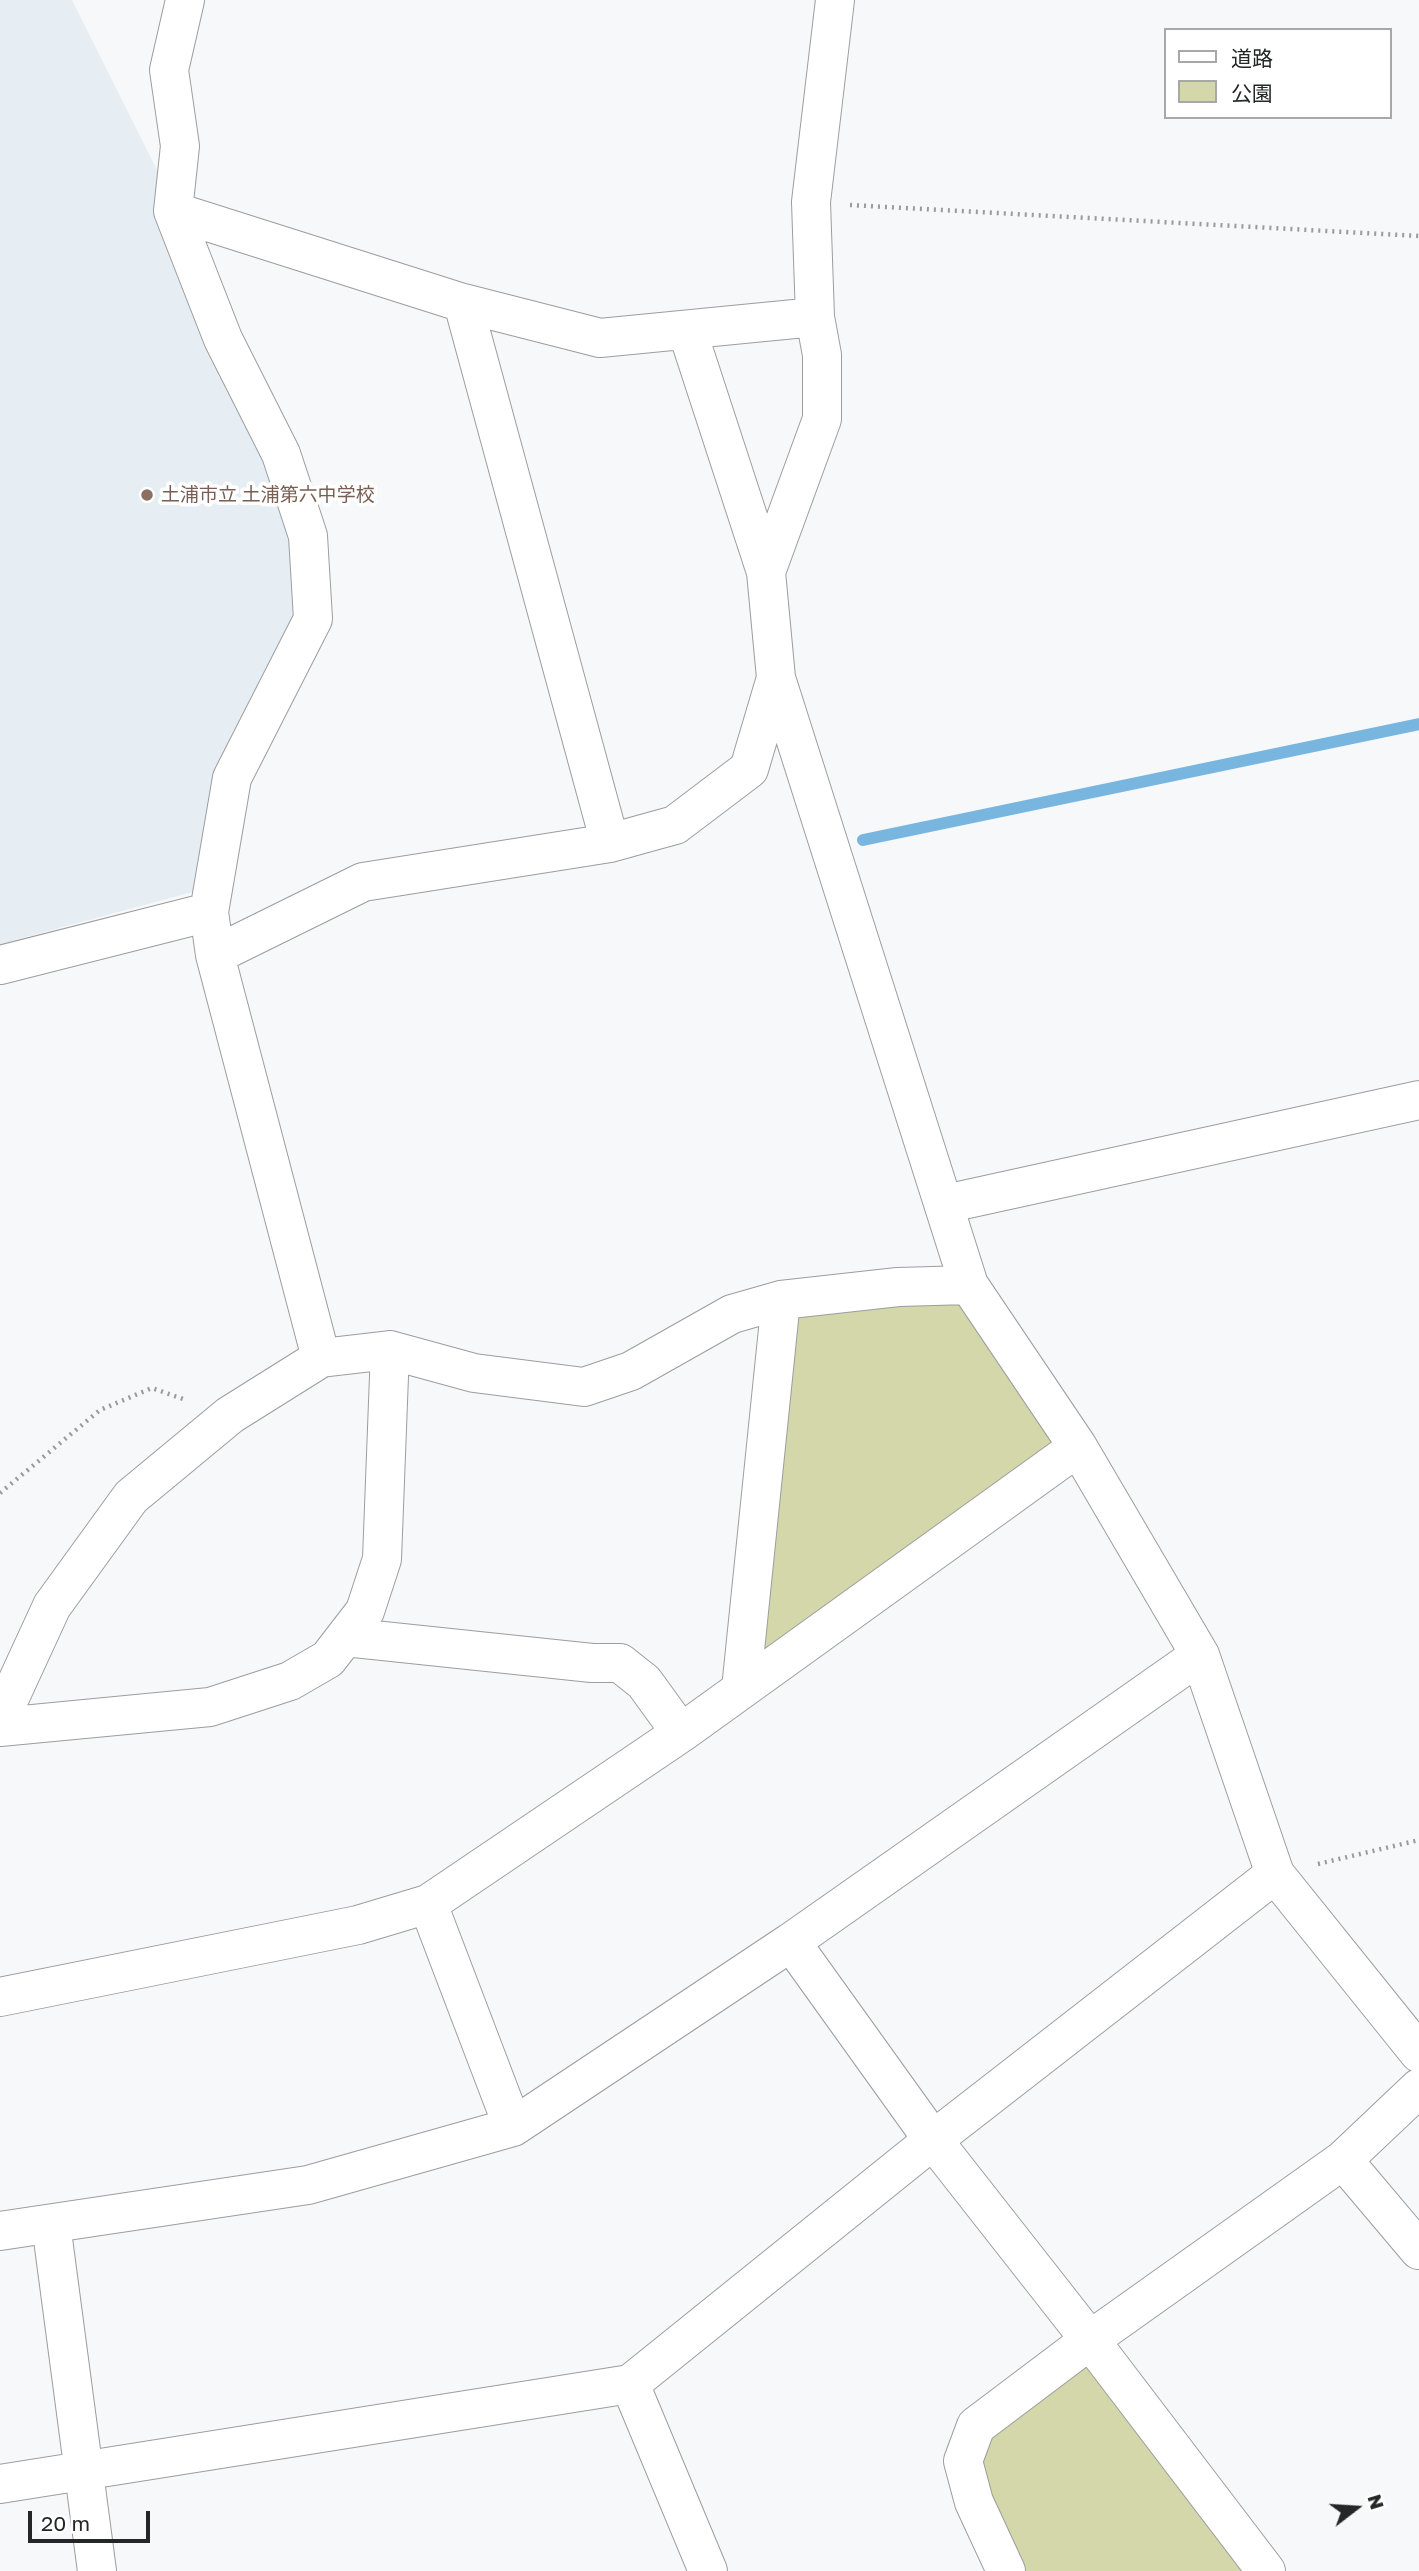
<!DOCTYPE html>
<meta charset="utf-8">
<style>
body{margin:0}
#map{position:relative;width:1419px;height:2571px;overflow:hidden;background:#f6f8f9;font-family:"Golos Text","Noto Sans JP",sans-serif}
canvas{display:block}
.legend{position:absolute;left:1164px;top:28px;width:228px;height:91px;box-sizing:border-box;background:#fff;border:2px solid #a8a8a8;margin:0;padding:9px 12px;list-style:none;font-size:21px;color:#252626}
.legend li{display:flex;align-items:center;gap:14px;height:35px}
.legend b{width:35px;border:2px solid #a8a8a8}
.north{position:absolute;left:1321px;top:2473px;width:70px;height:70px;-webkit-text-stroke:5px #fff;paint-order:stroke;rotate:73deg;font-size:19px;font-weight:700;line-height:28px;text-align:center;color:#252626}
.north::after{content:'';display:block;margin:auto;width:24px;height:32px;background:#252626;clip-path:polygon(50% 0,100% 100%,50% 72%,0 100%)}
.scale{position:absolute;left:28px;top:2511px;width:122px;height:32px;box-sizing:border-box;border:4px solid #252626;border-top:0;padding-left:9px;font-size:21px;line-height:24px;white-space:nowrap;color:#252626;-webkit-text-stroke:5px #fff;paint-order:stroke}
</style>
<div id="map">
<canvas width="1419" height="2571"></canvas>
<ul class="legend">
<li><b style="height:9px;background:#fff"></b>道路</li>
<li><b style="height:19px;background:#d3d7a9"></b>公園</li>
</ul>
<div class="north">N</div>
<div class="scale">20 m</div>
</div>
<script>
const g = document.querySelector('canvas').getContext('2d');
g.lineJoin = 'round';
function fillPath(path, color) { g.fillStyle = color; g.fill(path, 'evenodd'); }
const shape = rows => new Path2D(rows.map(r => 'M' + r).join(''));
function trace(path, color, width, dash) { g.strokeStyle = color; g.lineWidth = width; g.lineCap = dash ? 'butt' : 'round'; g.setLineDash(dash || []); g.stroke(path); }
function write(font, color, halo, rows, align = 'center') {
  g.font = font + ' "Golos Text","Noto Sans JP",sans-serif'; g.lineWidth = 7; g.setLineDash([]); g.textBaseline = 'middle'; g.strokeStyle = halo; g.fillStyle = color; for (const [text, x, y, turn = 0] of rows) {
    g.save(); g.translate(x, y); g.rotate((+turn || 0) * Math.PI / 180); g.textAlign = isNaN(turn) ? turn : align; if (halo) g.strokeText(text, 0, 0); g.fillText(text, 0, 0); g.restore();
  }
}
fillPath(shape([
 [0,0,72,0,158,172,223,339,281,454,313,619,232,778,222,884,0,944]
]), '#e6eef4');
fillPath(shape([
 [969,1285,1078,1447,741,1689,781,1300],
 [1090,2340,1266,2571,1006,2571,974,2502,976,2426]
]), '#d3d7a9');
trace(shape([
 [863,840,1419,724]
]), '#78b6e0', 12);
const minor = shape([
 [185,0,169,70,180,146,173,211,223,339,281,454,308,536,313,619,232,778,209,912,215,955,321,1358],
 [173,211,463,303,600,338,815,317],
 [463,303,610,843],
 [687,330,766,572,776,678,969,1285,1078,1447,1200,1655,1275,1874,1419,2053],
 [766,572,822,419,822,355,815,317,811,202,835,0],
 [215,955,363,882,610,843,675,825,749,769,776,678],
 [0,965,209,912],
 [945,1204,1419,1100],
 [345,1637,592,1663,620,1663,644,1682,681,1733],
 [741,1689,781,1300],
 [0,1719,52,1606,131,1497,230,1415,321,1358,390,1350,474,1373,584,1387,631,1371,732,1314,781,1300,898,1287,969,1285],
 [0,1727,210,1707,290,1681,328,1659,365,1611,382,1559,390,1350],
 [428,1904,513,2127],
 [791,1942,933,2140,1090,2340,1266,2571],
 [0,1997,358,1925,428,1904,681,1733,1078,1447],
 [1343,2160,1419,2250],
 [51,2224,97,2571],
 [0,2231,308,2185,513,2127,791,1942,1200,1655],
 [630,2384,708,2571],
 [0,2484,630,2384,933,2140,1275,1874],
 [1006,2571,974,2502,963,2461,976,2426,1090,2340,1343,2160,1419,2088]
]);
trace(minor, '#9c9d9e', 40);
trace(shape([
 [850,205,1419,236],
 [0,1493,100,1410,152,1388,186,1400],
 [1318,1864,1419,1840]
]), '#999b9b', 4.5, [2, 5]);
trace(minor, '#fff', 38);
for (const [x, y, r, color] of [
 [147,495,7,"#8d6e63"]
]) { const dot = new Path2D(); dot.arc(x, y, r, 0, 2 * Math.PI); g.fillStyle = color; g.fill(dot); trace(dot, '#fff', 2.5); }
write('19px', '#785e54', '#fff', [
 ["土浦市立 土浦第六中学校",161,495]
], 'left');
</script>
